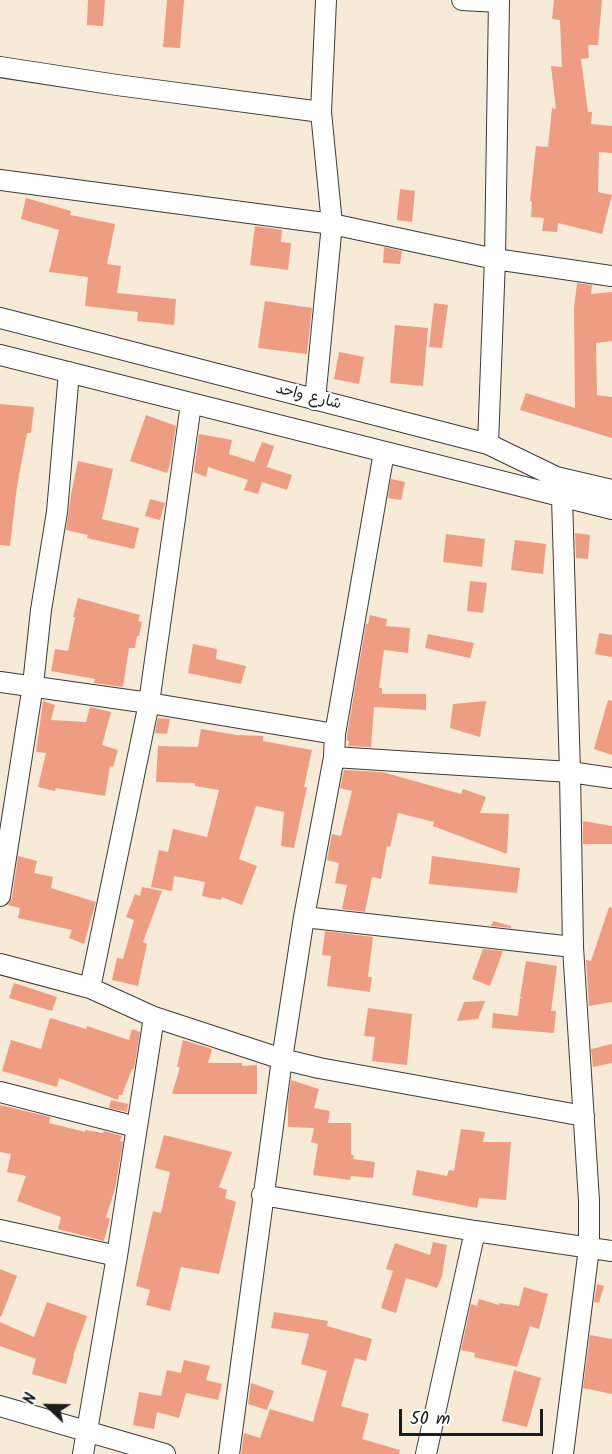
<!DOCTYPE html>
<meta charset="utf-8">
<style>
body{margin:0}
#map{position:relative;width:612px;height:1454px;overflow:hidden;background:#f7ebd8;font-family:Kalam,sans-serif}
canvas{display:block}
.north{position:absolute;left:18px;top:1376px;width:60px;height:60px;-webkit-text-stroke:4px #fff;paint-order:stroke;rotate:292deg;font-size:16px;font-weight:700;line-height:24px;text-align:center;color:#1c1c1c}
.north::after{content:'';display:block;margin:auto;width:21px;height:27px;background:#1c1c1c;clip-path:polygon(50% 0,100% 100%,50% 72%,0 100%)}
.scale{position:absolute;left:399px;top:1409px;width:144px;height:27px;box-sizing:border-box;border:3px solid #1c1c1c;border-top:0;padding-left:8px;font-size:18px;line-height:21px;white-space:nowrap;color:#1c1c1c;-webkit-text-stroke:4px #fff;paint-order:stroke}
</style>
<div id="map">
<canvas width="612" height="1454"></canvas>
<div class="north">N</div>
<div class="scale">50 m</div>
</div>
<script>
const g = document.querySelector('canvas').getContext('2d');
g.lineJoin = 'round';
function fillPath(path, color) { g.fillStyle = color; g.fill(path, 'evenodd'); }
const shape = rows => new Path2D(rows.map(r => 'M' + r).join(''));
function trace(path, color, width, dash) { g.strokeStyle = color; g.lineWidth = width; g.lineCap = dash ? 'butt' : 'round'; g.setLineDash(dash || []); g.stroke(path); }
function write(font, color, halo, rows, align = 'center') {
  g.font = font + ' Kalam,"Playpen Sans Arabic",sans-serif'; g.lineWidth = 4.5; g.setLineDash([]); g.textBaseline = 'middle'; g.strokeStyle = halo; g.fillStyle = color; for (const [text, x, y, turn = 0] of rows) {
    g.save(); g.translate(x, y); g.rotate((+turn || 0) * Math.PI / 180); g.textAlign = isNaN(turn) ? turn : align; if (halo) g.strokeText(text, 0, 0); g.fillText(text, 0, 0); g.restore();
  }
}
fillPath(shape([
 [88,0,105,0,103,26,87,25],
 [167,0,184,0,180,48,163,47],
 [554,0,602,0,598,45,588,45,589,58,581,59,588,112,592,112,591,124,612,126,612,153,599,152,598,192,612,195,602,234,558,223,557,232,542,231,544,218,531,217,532,202,530,201,536,146,548,147,552,108,556,109,551,66,562,67,560,20,552,19],
 [400,189,415,191,412,222,397,220],
 [26,198,71,211,70,215,115,224,107,264,121,266,117,293,176,299,174,325,137,321,138,312,85,306,88,277,49,272,59,230,21,219],
 [255,226,282,230,281,242,291,243,288,270,250,265],
 [384,247,402,251,400,264,383,263],
 [577,283,592,285,591,294,612,292,612,341,596,343,597,395,612,397,612,438,520,410,526,393,575,408,574,308],
 [265,301,312,308,307,354,258,348],
 [434,303,448,305,442,348,429,347],
 [395,325,428,328,423,386,390,383],
 [339,352,364,357,359,384,334,379],
 [0,404,34,407,31,433,27,433,17,486,10,546,0,545],
 [146,415,176,426,170,464,167,473,130,461],
 [199,434,232,440,229,454,254,462,262,442,274,446,267,467,292,475,287,490,262,482,258,494,244,490,248,480,208,467,206,477,194,472],
 [78,461,113,469,102,519,139,528,134,549,87,538,88,535,66,530,71,494],
 [391,479,405,482,401,500,388,498],
 [150,499,165,503,160,520,145,516],
 [575,533,590,535,588,559,576,558],
 [446,534,485,539,482,567,443,562],
 [515,540,546,544,543,574,511,570],
 [470,581,487,583,483,613,467,611],
 [78,598,140,615,138,621,142,622,139,636,137,636,135,648,129,648,123,687,94,683,95,679,51,671,55,649,68,651,75,617,73,617],
 [370,615,387,619,386,626,410,628,408,653,384,650,379,688,382,688,382,694,426,694,426,710,374,707,371,747,348,746,349,741,347,741,347,735,366,624,368,624],
 [599,633,612,635,612,657,595,654],
 [428,634,474,643,470,658,425,648],
 [193,644,217,649,216,659,246,666,241,684,188,673],
 [608,700,612,701,612,755,594,749],
 [43,701,55,705,51,720,86,722,90,707,111,712,102,745,118,750,113,767,110,766,105,796,56,788,55,791,38,787,46,753,36,752],
 [486,701,480,737,450,728,453,704],
 [158,718,170,719,167,734,155,733],
 [201,729,236,735,263,736,263,741,312,750,304,787,307,787,294,848,281,846,284,812,256,806,239,859,257,866,242,905,222,897,221,900,202,896,205,882,174,876,172,891,151,887,159,850,168,852,173,829,207,837,219,790,195,786,195,783,156,782,158,746,198,747],
 [344,770,382,772,461,794,463,789,486,797,480,813,509,814,507,854,433,826,434,822,398,813,390,847,387,846,381,879,372,877,365,912,342,909,347,885,335,883,339,863,327,860,332,834,341,836,352,791,340,788],
 [583,821,612,826,612,844,583,844],
 [18,856,37,861,34,873,53,877,51,888,96,902,84,944,69,938,72,930,18,918,20,908,8,905,12,898],
 [432,856,520,868,517,893,429,884],
 [142,887,162,891,143,942,147,944,138,986,112,980,117,958,123,959,134,920,126,917,135,894,140,896],
 [609,907,612,908,612,1002,589,1006,586,960,591,961],
 [493,921,511,926,511,928,491,926],
 [325,931,373,937,368,977,372,977,370,992,327,986,331,956,322,955],
 [483,949,503,951,490,986,472,979],
 [526,961,557,966,551,1011,556,1011,554,1033,492,1028,493,1013,518,1016,520,998,524,998,520,997],
 [14,983,57,997,52,1011,9,998],
 [485,1001,478,1019,457,1021,464,1002],
 [368,1008,412,1014,407,1065,372,1061,375,1037,364,1036],
 [50,1018,86,1029,87,1026,129,1040,132,1029,140,1032,134,1069,132,1069,122,1095,119,1095,118,1100,59,1078,57,1087,2,1071,11,1040,41,1049],
 [183,1040,212,1049,208,1063,242,1063,242,1066,257,1065,257,1094,172,1094,180,1067,177,1067],
 [612,1044,612,1063,593,1067,591,1049],
 [291,1080,319,1089,314,1108,330,1111,328,1123,351,1123,351,1155,354,1155,353,1159,375,1162,373,1178,351,1176,350,1180,313,1175,318,1144,311,1142,314,1128,288,1127,288,1102],
 [111,1100,128,1104,127,1112,109,1108],
 [0,1105,50,1117,49,1123,85,1132,85,1130,103,1133,104,1131,122,1136,120,1141,123,1142,115,1189,106,1217,110,1219,104,1241,58,1229,61,1217,17,1201,26,1176,7,1172,11,1154,0,1152],
 [461,1129,485,1132,483,1142,511,1142,506,1200,479,1198,477,1208,412,1195,417,1170,447,1176,449,1170,454,1171],
 [164,1135,232,1152,219,1187,227,1190,225,1198,236,1202,219,1274,181,1267,170,1311,146,1305,150,1290,136,1286,153,1211,161,1213,170,1172,155,1168],
 [433,1242,447,1245,442,1276,437,1288,406,1278,396,1313,381,1308,393,1271,386,1269,395,1243,430,1255],
 [0,1269,17,1276,1,1317,0,1316],
 [597,1284,604,1286,599,1303,594,1302],
 [524,1287,548,1294,539,1329,530,1326,517,1367,474,1357,475,1353,461,1350,471,1304,477,1306,479,1299,499,1305,499,1303,519,1306],
 [47,1302,87,1316,73,1356,74,1356,66,1384,32,1374,36,1359,0,1346,0,1322,34,1337],
 [274,1312,328,1321,327,1326,372,1339,366,1361,355,1358,341,1406,369,1414,362,1439,400,1450,399,1454,241,1454,244,1433,260,1438,270,1409,313,1422,327,1371,301,1364,309,1334,271,1328],
 [590,1335,612,1339,612,1394,583,1388],
 [184,1360,210,1366,206,1380,222,1384,218,1400,186,1393,179,1418,157,1412,154,1429,133,1425,139,1392,161,1396,167,1370,181,1373],
 [514,1370,541,1378,527,1427,502,1421],
 [251,1383,274,1391,267,1410,248,1404]
]), '#ee9d82');
const minor = shape([
 [462,0,499,2],
 [0,67,117,85,321,112],
 [0,180,332,224,495,259,612,276],
 [0,318,488,444,556,477,612,490],
 [0,355,612,509],
 [315,400,332,224,321,112,326,0],
 [488,444,495,259,499,0],
 [562,497,570,772,573,947,589,1201,589,1248,563,1454],
 [0,682,149,703,335,734],
 [334,757,570,772,612,778],
 [0,896,33,685,41,610,57,512,69,372],
 [304,917,573,947],
 [0,964,90,988,154,1017,282,1059,319,1068,584,1116],
 [90,988,149,703,191,404],
 [0,1092,136,1127],
 [262,1195,475,1231,612,1251],
 [0,1230,117,1256],
 [0,1406,165,1454],
 [83,1454,117,1256,154,1017],
 [229,1454,282,1059,304,917,334,757,335,734,384,452],
 [426,1454,475,1231]
]);
trace(minor, '#3d3b38', 22);
trace(minor, '#fff', 20);
write('15px', '#1c1c1c', '#fff', [
 ["شارع واحد",308,398,14]
]);
</script>
